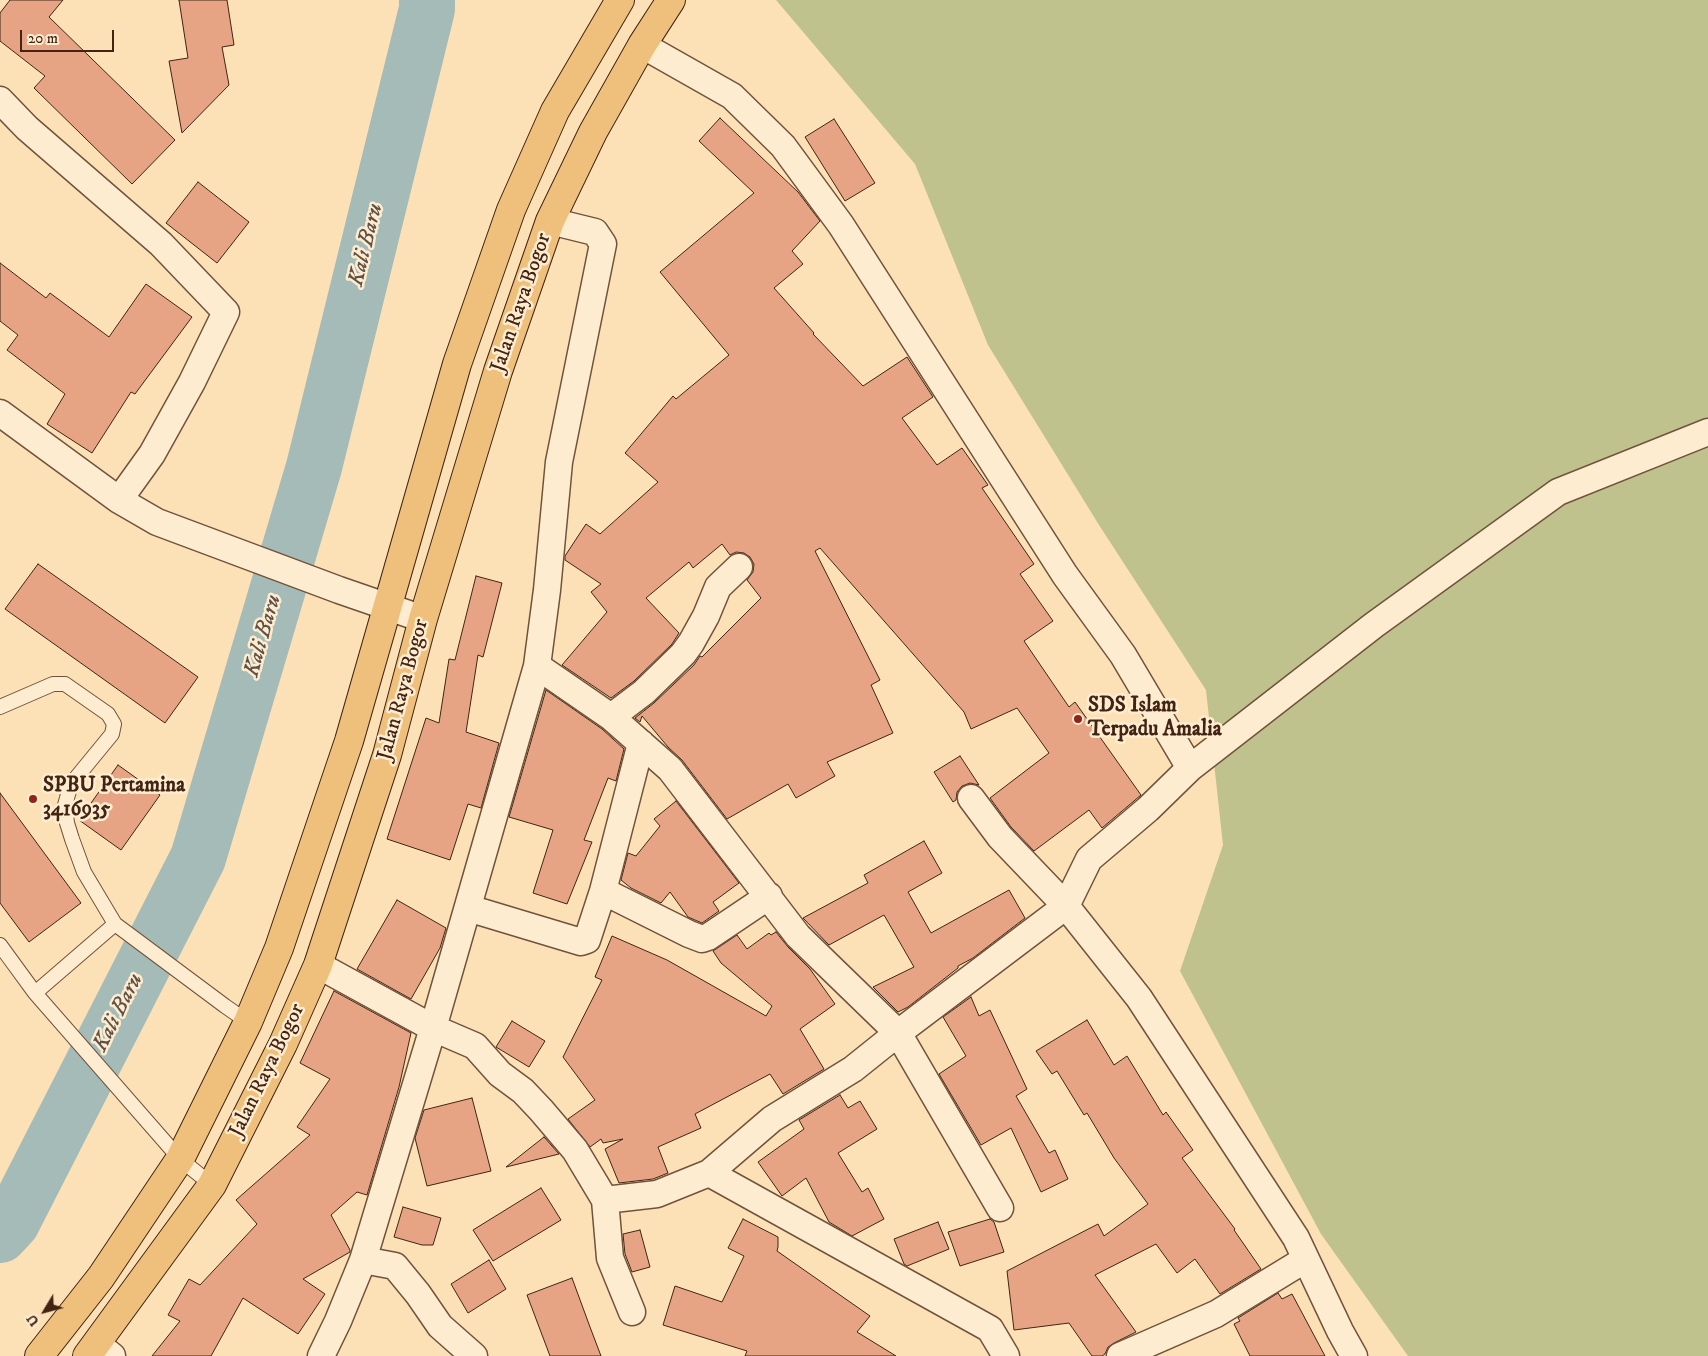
<!DOCTYPE html>
<style>
body{margin:0}
#map{position:relative;width:1708px;height:1356px;overflow:hidden;background:#fde1b6;font-family:"IM FELL DW Pica",serif}
canvas{display:block}
.north{position:absolute;left:20px;top:1286px;width:50px;height:50px;-webkit-text-stroke:4px #feecd0;paint-order:stroke;rotate:233deg;font-size:14px;font-weight:700;line-height:20px;text-align:center;color:#412414}
.north::after{content:'';display:block;margin:auto;width:18px;height:22px;background:#412414;clip-path:polygon(50% 0,100% 100%,50% 72%,0 100%)}
.scale{position:absolute;left:20px;top:30px;width:94px;height:22px;box-sizing:border-box;border:2px solid #412414;border-top:0;padding-left:6px;font-size:15px;line-height:18px;white-space:nowrap;color:#412414;-webkit-text-stroke:4px #feecd0;paint-order:stroke}
</style>
<div id="map">
<canvas width="1708" height="1356"></canvas>
<div class="north">U</div>
<div class="scale">20 m</div>
</div>
<script>
const g = document.querySelector('canvas').getContext('2d');
g.lineJoin = 'round';
function fillPath(path, color) { g.fillStyle = color; g.fill(path, 'evenodd'); }
const shape = rows => new Path2D(rows.map(r => 'M' + r).join(''));
function trace(path, color, width, dash) { g.strokeStyle = color; g.lineWidth = width; g.lineCap = dash ? 'butt' : 'round'; g.setLineDash(dash || []); g.stroke(path); }
function write(font, color, halo, rows, align = 'center') {
  g.font = font + ' "IM FELL DW Pica",serif'; g.lineWidth = 5; g.setLineDash([]); g.textBaseline = 'middle'; g.strokeStyle = halo; g.fillStyle = color; for (const [text, x, y, turn = 0] of rows) {
    g.save(); g.translate(x, y); g.rotate((+turn || 0) * Math.PI / 180); g.textAlign = isNaN(turn) ? turn : align; if (halo) g.strokeText(text, 0, 0); g.fillText(text, 0, 0); g.restore();
  }
}
fillPath(shape([
 [776,0,1708,0,1708,1356,1408,1356,1321,1234,1180,971,1223,845,1206,690,1099,525,988,345,915,164]
]), '#c0c28d');
trace(shape([
 [0,1235,12,1222,198,858,314,467,427,9,427,0]
]), '#a4bbb8', 56);
const building = shape([
 [10,0,63,0,49,17,175,140,132,184,34,88,45,76,0,41,0,13,10,0],
 [179,0,227,0,234,45,222,47,229,85,182,133,169,61,188,58,179,0],
 [720,118,798,192,820,221,792,251,803,264,774,288,814,333,813,334,863,386,907,357,933,397,902,418,937,465,962,448,988,485,982,488,1034,564,1020,574,1053,621,1024,641,1069,707,1075,702,1141,795,1102,828,1089,810,1034,851,1011,827,990,798,1049,753,1017,708,971,729,964,712,820,548,815,551,880,680,871,685,893,733,827,762,835,776,796,798,788,784,727,819,682,760,668,747,642,716,640,722,635,718,654,703,694,665,700,656,702,657,761,598,747,580,753,572,754,564,750,557,744,553,736,552,730,555,722,544,693,568,689,562,646,598,679,633,672,644,634,681,611,698,562,665,607,612,591,592,601,584,565,560,565,556,586,524,600,534,658,482,625,453,673,396,676,399,729,355,660,272,754,193,699,141,720,118],
 [834,119,875,183,845,201,805,137,834,119],
 [198,182,249,222,217,263,166,223,198,182],
 [0,263,46,298,50,293,109,337,146,284,192,317,135,394,131,392,92,453,47,424,65,394,7,350,18,335,0,321,0,263],
 [38,564,198,677,165,723,5,609,38,564],
 [476,576,502,583,483,657,478,655,466,732,499,743,481,808,468,804,450,860,387,839,426,718,439,723,449,659,455,660,476,576],
 [546,690,602,729,624,749,616,781,608,778,584,840,592,842,567,904,533,893,553,830,509,817,546,690],
 [960,756,979,785,970,783,962,786,957,792,956,800,953,802,934,772,960,756],
 [118,765,160,795,121,850,79,820,118,765],
 [0,793,81,903,29,942,0,903,0,793],
 [676,801,739,883,713,902,719,911,702,923,688,917,670,892,661,903,631,888,621,880,628,853,636,856,660,826,654,819,676,801],
 [924,841,942,873,908,892,931,933,1009,890,1025,918,973,958,958,966,958,968,908,1007,898,1012,873,987,914,967,884,915,829,945,803,918,868,883,864,875,924,841],
 [397,900,446,928,440,948,411,999,357,969,397,900],
 [776,932,788,947,810,969,835,1004,800,1029,824,1069,783,1094,770,1074,695,1114,701,1128,658,1147,668,1173,653,1179,619,1183,605,1149,623,1139,603,1143,601,1139,590,1147,568,1119,595,1100,563,1057,602,980,595,977,612,936,667,960,766,1016,772,1006,721,963,713,951,737,935,747,949,769,933,771,935,776,932],
 [334,991,411,1033,399,1087,367,1195,357,1192,331,1215,350,1250,350,1252,303,1279,325,1294,298,1334,243,1298,211,1356,152,1356,180,1321,168,1315,189,1279,200,1285,257,1224,236,1200,310,1135,297,1127,330,1079,300,1063,334,991],
 [971,997,979,1016,990,1010,1027,1089,1016,1096,1049,1153,1055,1150,1068,1179,1041,1192,1011,1128,981,1145,939,1074,966,1056,943,1017,971,997],
 [1087,1020,1114,1065,1127,1056,1163,1115,1166,1112,1193,1150,1182,1158,1235,1229,1234,1230,1261,1269,1220,1294,1195,1259,1177,1273,1156,1244,1095,1275,1136,1332,1114,1343,1108,1347,1105,1354,1102,1356,1092,1356,1069,1323,1014,1330,1007,1271,1098,1224,1104,1236,1148,1204,1114,1158,1087,1113,1084,1115,1057,1071,1052,1074,1036,1051,1087,1020],
 [512,1021,545,1041,529,1067,496,1047,512,1021],
 [840,1095,848,1108,860,1101,877,1129,838,1153,862,1192,868,1188,884,1219,852,1236,829,1222,806,1178,782,1196,758,1162,804,1129,799,1120,840,1095],
 [472,1098,491,1171,427,1186,415,1138,424,1110,472,1098],
 [544,1137,559,1154,506,1167,544,1137],
 [541,1188,561,1220,493,1261,473,1230,541,1188],
 [403,1207,441,1218,433,1245,422,1245,394,1237,403,1207],
 [743,1219,778,1237,778,1247,777,1251,870,1316,857,1332,896,1356,745,1356,747,1351,663,1325,675,1286,722,1302,744,1256,728,1248,743,1219],
 [990,1219,994,1222,1004,1252,960,1266,948,1232,990,1219],
 [938,1222,949,1249,907,1266,904,1264,894,1239,938,1222],
 [640,1230,650,1267,632,1272,625,1254,623,1234,640,1230],
 [489,1260,506,1289,468,1313,451,1284,489,1260],
 [572,1278,590,1327,601,1356,550,1356,527,1295,572,1278],
 [1278,1293,1282,1299,1292,1294,1325,1356,1250,1356,1234,1324,1240,1321,1238,1318,1278,1293]
]);
fillPath(building, '#e6a485');
trace(building, '#412414', 1);
const service = shape([
 [0,707,53,684,65,684,108,714,114,724,112,734,71,784,65,805,67,823,72,839,84,872,115,924,225,1006,248,1022],
 [0,945,35,993,180,1159,212,1185],
 [35,993,115,924]
]);
const minor = shape([
 [642,45,732,96,783,146,841,225,1065,575,1123,655,1190,768,1148,809,1089,859,1066,906,1139,998,1296,1238,1340,1331,1354,1356],
 [0,100,27,128,161,244,226,312,192,382,152,454,119,500],
 [0,413,119,500,157,522,339,590,423,619],
 [537,666,611,717,670,769,798,936,898,1033,1000,1208],
 [611,717,644,692,683,654,691,643,706,616,718,587,739,567],
 [1190,768,1374,625,1558,492,1708,432],
 [603,891,689,934,702,939,708,937,769,896],
 [468,908,581,942,587,940,603,891,641,743],
 [318,965,433,1028,475,1046,500,1074,523,1091,541,1110,575,1150,605,1200,610,1258,632,1312],
 [709,1173,990,1329,1006,1356],
 [605,1200,657,1194,709,1173,772,1119,853,1069,898,1033,1066,906,1000,837,971,798],
 [363,1260,433,1028,537,666,547,590,559,462,603,244,595,232,550,221],
 [97,1344,112,1356],
 [321,1356,338,1321,363,1260,395,1266,418,1294,440,1326,474,1356],
 [1120,1356,1216,1314,1306,1259]
]);
const trunk = shape([
 [39,1356,101,1277,180,1159,248,1022,279,948,349,741,457,364,511,210,555,111,620,0],
 [87,1356,212,1185,283,1044,318,965,387,755,423,619,498,371,550,221,593,132,642,45,671,0]
]);
trace(service, '#70533c', 16);
trace(minor, '#70533c', 29);
trace(trunk, '#412414', 30);
trace(service, '#feecd0', 14);
trace(minor, '#feecd0', 26);
trace(trunk, '#eec07b', 28);
for (const [x, y, r, color] of [
 [1078,719,5,"#8f2418"],
 [33,799,5,"#8f2418"]
]) { const dot = new Path2D(); dot.arc(x, y, r, 0, 2 * Math.PI); g.fillStyle = color; g.fill(dot); trace(dot, '#feecd0', 2); }
write('21px', '#412414', '#feecd0', [
 ["Jalan Raya Bogor",522,303,-71],
 ["Jalan Raya Bogor",404,690,-75],
 ["Jalan Raya Bogor",268,1071,-64]
]);
write('bold 21px', '#412414', '#feecd0', [
 ["SDS Islam",1088,707],
 ["Terpadu Amalia",1088,731],
 ["SPBU Pertamina",43,787],
 ["3416935",43,811]
], 'left');
write('italic 22px', '#5f5145', '#feecd0', [
 ["Kali Baru",367,245,-76],
 ["Kali Baru",264,636,-74],
 ["Kali Baru",119,1013,-63]
]);
</script>
